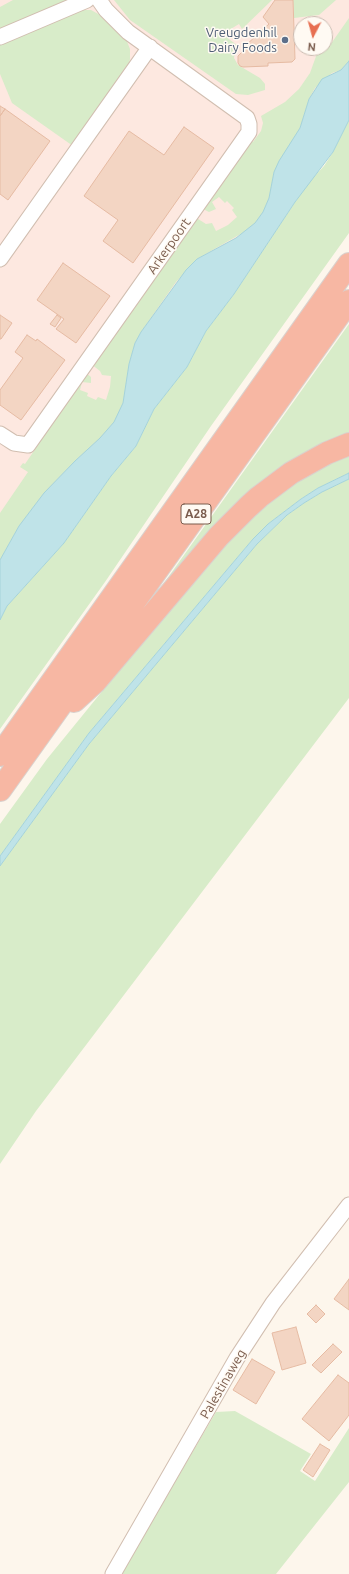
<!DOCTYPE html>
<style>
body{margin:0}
#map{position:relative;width:349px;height:1574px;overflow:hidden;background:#fdf6ec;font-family:Ubuntu,sans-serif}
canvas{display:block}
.north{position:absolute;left:293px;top:16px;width:40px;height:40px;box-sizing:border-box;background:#fffaf3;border:1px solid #cabbb1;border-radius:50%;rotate:186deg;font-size:11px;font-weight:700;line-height:16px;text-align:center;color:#7a5c4d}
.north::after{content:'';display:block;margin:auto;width:14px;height:18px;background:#e76f51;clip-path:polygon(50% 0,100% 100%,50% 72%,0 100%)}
</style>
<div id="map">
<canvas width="349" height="1574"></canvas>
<div class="north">N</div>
</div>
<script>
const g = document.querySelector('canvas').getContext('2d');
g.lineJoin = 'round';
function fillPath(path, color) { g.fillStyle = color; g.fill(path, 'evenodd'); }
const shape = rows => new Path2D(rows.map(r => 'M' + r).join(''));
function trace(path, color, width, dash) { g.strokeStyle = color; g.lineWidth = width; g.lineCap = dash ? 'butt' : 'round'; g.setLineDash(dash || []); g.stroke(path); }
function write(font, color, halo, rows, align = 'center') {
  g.font = font + ' Ubuntu,sans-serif'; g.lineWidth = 3; g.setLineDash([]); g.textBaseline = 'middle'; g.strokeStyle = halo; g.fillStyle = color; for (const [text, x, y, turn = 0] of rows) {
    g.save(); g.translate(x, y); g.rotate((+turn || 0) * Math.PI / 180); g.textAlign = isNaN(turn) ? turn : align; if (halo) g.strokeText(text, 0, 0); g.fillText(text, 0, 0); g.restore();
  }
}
fillPath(shape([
 [0,0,349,0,349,95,0,603],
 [301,24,325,24,325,48,301,48]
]), '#fde8e0');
fillPath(shape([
 [13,0,69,0,0,30,0,7],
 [114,0,272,0,242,29,239,24,224,33,230,40,240,47,235,53,234,58,238,65,260,78,265,84,265,90,248,95,236,94,130,20],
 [293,0,336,0,319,15,294,18],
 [81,10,91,10,102,16,126,39,130,49,130,59,129,64,73,146,12,103,0,74,0,43],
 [349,18,349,61,341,70,332,73,315,88,309,99,300,128,274,172,269,198,263,212,255,223,244,232,197,259,176,282,141,332,135,343,129,364,123,403,114,422,100,438,75,461,44,493,19,526,0,560,0,513,28,472,20,467,23,463,25,464,38,445,35,443,85,372,91,377,91,383,82,382,80,390,88,393,87,396,96,400,98,397,106,400,110,387,111,376,102,375,100,371,91,364,195,217,206,224,212,223,216,231,228,225,237,217,232,210,234,208,227,201,225,203,219,197,212,202,216,209,209,212,201,208,250,140,253,142,261,131,263,123,261,116,285,102,299,89,310,73,319,48,325,48,325,46,328,48],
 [349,120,349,233,211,426,105,582,0,729,0,620,7,606,64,543,111,476,136,446,154,409,187,367,206,331,234,294,295,202,309,182,324,166,333,152],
 [349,324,349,439,325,449,134,625],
 [349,454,349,473,318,488,301,499,268,524,253,539,89,733,0,856,0,824,47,759,139,646,226,543,255,514,280,493,312,472],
 [349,479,349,698,36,1111,0,1164,0,866,89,744,257,544,287,515,304,503,322,492],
 [235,1411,311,1454,300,1471,315,1481,349,1428,349,1482,276,1574,121,1574,216,1412]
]), '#d8ecc9');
const water = shape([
 [349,61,349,120,333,152,295,202,234,294,206,331,187,367,154,409,136,446,111,476,64,543,17,595,7,606,0,620,0,560,19,526,44,493,75,461,100,438,114,422,123,403,129,364,135,343,141,332,186,270,197,259,236,238,255,223,263,212,269,198,274,172,279,161,300,128,309,99,322,79,341,70,349,61],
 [349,473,349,479,322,492,304,503,287,515,257,544,89,744,0,866,0,856,89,733,253,539,268,524,301,499,318,488,349,473]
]);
fillPath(water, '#bfe3e8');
trace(water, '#a5d3da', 1);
const building = shape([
 [275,0,293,0,295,59,292,62,268,63,268,66,243,67,240,66,238,63,238,56,246,48,245,46,269,24,263,17,275,0],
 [0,106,5,109,0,116,0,106],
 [5,109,50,141,8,200,0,194,0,116,5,109],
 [184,127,214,148,133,263,103,241,118,220,84,196,129,131,164,155,184,127],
 [63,263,110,296,76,343,56,329,64,319,37,300,63,263],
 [0,315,12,323,1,339,0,339,0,315],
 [57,315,61,318,55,327,50,324,57,315],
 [27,335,36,341,37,339,65,360,21,420,0,405,0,390,23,358,15,352,27,335],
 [349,1279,349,1310,334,1299,349,1279],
 [316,1305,325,1314,316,1323,307,1314,316,1305],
 [296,1327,306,1363,282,1370,272,1333,296,1327],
 [333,1344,342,1352,321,1373,312,1365,333,1344],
 [252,1359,275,1372,256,1404,233,1390,252,1359],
 [338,1375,349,1383,349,1415,329,1441,302,1419,338,1375],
 [320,1444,330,1450,313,1477,303,1470,320,1444]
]);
fillPath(building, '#f3d5c3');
trace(building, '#e6bba3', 1);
const minor = shape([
 [0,37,87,0],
 [0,259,150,47],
 [0,434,14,443,28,445,249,132,249,124,247,118,128,32,106,10,99,0],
 [113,1574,237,1358,273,1303,349,1205]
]);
const motorway = shape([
 [74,701,96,681,219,536,248,507,259,497,291,473,327,453,349,444],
 [0,755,349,264],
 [0,790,349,301]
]);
trace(minor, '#d1beb0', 17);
trace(motorway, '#dad1cd', 24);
trace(minor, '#fff', 15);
trace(motorway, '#f7b7a3', 22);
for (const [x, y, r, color] of [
 [285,40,4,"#5c6f8a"]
]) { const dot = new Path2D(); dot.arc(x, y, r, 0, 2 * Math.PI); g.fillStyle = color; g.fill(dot); trace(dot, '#fffaf3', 1.5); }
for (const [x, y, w] of [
 [196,514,30]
]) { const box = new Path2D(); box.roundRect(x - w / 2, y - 10, w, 20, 3); g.fillStyle = '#fffaf3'; g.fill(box); trace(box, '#7a5c4d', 1); }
write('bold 12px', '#7a5c4d', null, [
 ["A28",196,514]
]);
write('13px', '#4e5e75', '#fffaf3', [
 ["Vreugdenhil",277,33],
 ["Dairy Foods",277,48]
], 'right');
write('13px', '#7a5c4d', '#fffaf3', [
 ["Arkerpoort",169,246,-55],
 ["Palestinaweg",223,1384,-60]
]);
</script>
